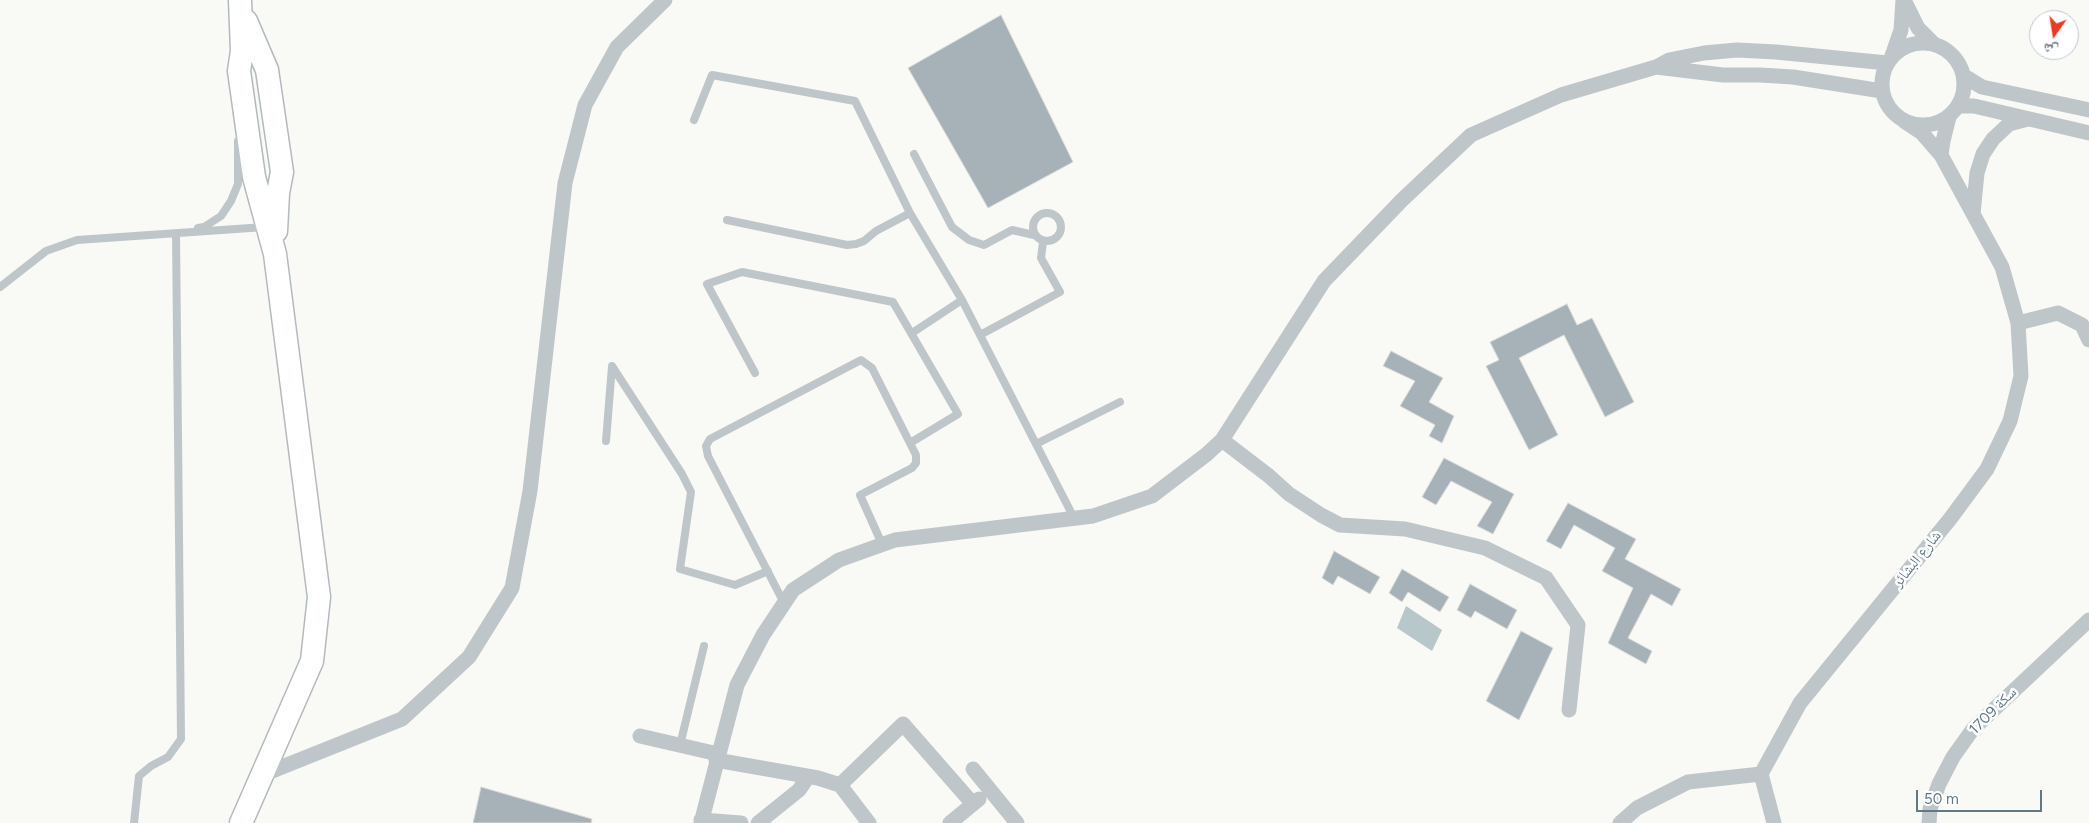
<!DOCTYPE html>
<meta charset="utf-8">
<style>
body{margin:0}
#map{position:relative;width:2089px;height:823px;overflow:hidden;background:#f9f9f6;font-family:Figtree,"Noto Naskh Arabic",sans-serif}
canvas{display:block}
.north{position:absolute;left:2029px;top:10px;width:50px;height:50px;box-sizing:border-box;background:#fff;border:1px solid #c0c9ce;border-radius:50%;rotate:193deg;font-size:14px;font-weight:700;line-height:20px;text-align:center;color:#627984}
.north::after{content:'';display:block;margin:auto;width:18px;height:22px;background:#f0381f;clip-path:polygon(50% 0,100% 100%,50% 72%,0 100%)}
.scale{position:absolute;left:1916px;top:790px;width:126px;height:22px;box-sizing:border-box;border:2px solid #627984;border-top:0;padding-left:6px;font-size:15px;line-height:18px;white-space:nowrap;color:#627984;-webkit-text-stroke:4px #fff;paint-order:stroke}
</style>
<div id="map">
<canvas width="2089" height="823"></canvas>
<div class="north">ش</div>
<div class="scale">50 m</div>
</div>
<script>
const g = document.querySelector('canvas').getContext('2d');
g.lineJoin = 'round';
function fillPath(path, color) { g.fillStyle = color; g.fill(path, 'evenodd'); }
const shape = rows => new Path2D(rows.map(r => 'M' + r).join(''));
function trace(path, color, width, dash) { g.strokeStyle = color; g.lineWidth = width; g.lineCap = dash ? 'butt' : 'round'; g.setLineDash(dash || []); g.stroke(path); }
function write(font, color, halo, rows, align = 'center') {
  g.font = font + ' Figtree,"Noto Naskh Arabic",sans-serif'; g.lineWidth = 5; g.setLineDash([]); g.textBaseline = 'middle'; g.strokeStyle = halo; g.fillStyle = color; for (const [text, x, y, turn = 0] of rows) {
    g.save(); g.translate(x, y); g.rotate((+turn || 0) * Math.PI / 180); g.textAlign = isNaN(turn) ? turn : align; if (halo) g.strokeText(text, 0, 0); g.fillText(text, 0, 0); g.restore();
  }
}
fillPath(shape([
 [1406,606,1442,630,1432,651,1397,628]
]), '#b7c7ca');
const building = shape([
 [1001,15,1073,162,988,208,908,68,1001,15],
 [1567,304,1577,325,1592,318,1634,402,1605,417,1564,335,1519,358,1558,435,1529,450,1486,366,1499,360,1490,342,1567,304],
 [1391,351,1443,378,1429,402,1454,416,1442,443,1429,436,1435,425,1400,406,1415,381,1383,366,1391,351],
 [1444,458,1514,494,1493,534,1477,526,1492,502,1451,481,1436,505,1422,497,1444,458],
 [1568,503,1636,539,1625,559,1681,589,1672,606,1651,594,1628,638,1652,651,1646,664,1608,643,1633,588,1602,571,1615,548,1574,525,1561,549,1546,541,1568,503],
 [1334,551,1380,577,1370,594,1338,576,1333,585,1322,578,1334,551],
 [1402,569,1449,597,1440,612,1408,592,1402,602,1389,593,1402,569],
 [1470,584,1517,610,1507,629,1475,611,1471,618,1457,610,1470,584],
 [1521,631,1553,648,1519,720,1486,701,1521,631],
 [481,787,592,819,591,823,473,823,481,787]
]);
fillPath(building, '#a6b2b7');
trace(building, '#dbdbd8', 1);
const secondary = shape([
 [240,0,242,51,239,71,254,177,275,254,319,597,312,661,241,823],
 [246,21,267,70,282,172,278,193,276,231]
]);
trace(secondary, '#b2babe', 25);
trace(shape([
 [694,120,712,75,855,101,910,213,962,300,1074,518],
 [914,154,952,227,969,240,984,245,1012,230,1034,235],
 '1033 227a14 14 0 1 1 28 0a14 14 0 1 1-28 0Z',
 [727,220,847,245,856,244,864,241,876,231,910,213],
 [198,228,204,227,221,216,231,201,238,184,238,141],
 [0,287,46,251,77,240,265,227],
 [912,333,962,300],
 [980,335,1060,292,1041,258,1043,242],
 [755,373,707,284,742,272,893,302,958,414,910,443],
 [606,441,612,366,682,474,691,492,680,569,735,585,768,571],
 [1036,444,1120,402],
 [784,603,708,456,706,446,710,439,861,360,872,368,916,455,916,463,912,468,860,495,882,544],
 [680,745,704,646],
 [134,823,139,776,151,766,168,757,181,739,176,234]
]), '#bfc6c9', 8);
trace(shape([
 [1904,0,1918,28,1934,44],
 '1882 84a41 41 0 1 1 82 0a41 41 0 1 1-82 0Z',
 [1892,56,1901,30,1903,0],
 [1656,67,1723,75,1760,75,1793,77,1882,91],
 [1964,76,1982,87,2089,110],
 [1959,106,1974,106,2089,133],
 [1941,155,1943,141,1949,117],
 [1973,214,1977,173,1983,154,1993,139,2009,124,2028,119],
 [2018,323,2058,313,2082,325,2089,340],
 [1222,440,1269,476,1289,494,1321,515,1340,525,1405,529,1485,548,1546,578,1578,625,1569,710],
 [640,736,718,754],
 [716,760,818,778,840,785,869,823],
 [973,769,1017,823],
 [1761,774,1800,703,1950,519,1987,469,2010,421,2021,376,2018,323,2002,267,1941,155,1922,133,1904,121],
 [1761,774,1774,823],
 [262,775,402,719,469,657,512,588,530,491,565,183,585,105,617,47,665,0],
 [840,785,903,724,973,804],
 [701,820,741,823],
 [701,823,737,685,763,635,793,590,839,560,895,540,1093,516,1152,496,1207,454,1222,440,1324,281,1402,200,1471,135,1561,95,1656,67,1669,60,1704,53,1737,50,1776,52,1887,63],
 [758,823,799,790,808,777],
 [950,823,979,799],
 [1620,823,1637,808,1688,782,1761,774],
 [1929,823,1930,809,1939,784,1953,757,1973,729,2089,620]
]), '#bfc6c9', 15);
trace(secondary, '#fff', 22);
write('15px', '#627984', '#fff', [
 ["شارع البشائر",1917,559,-51],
 ["سكة 1709",1993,711,-45]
]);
</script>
